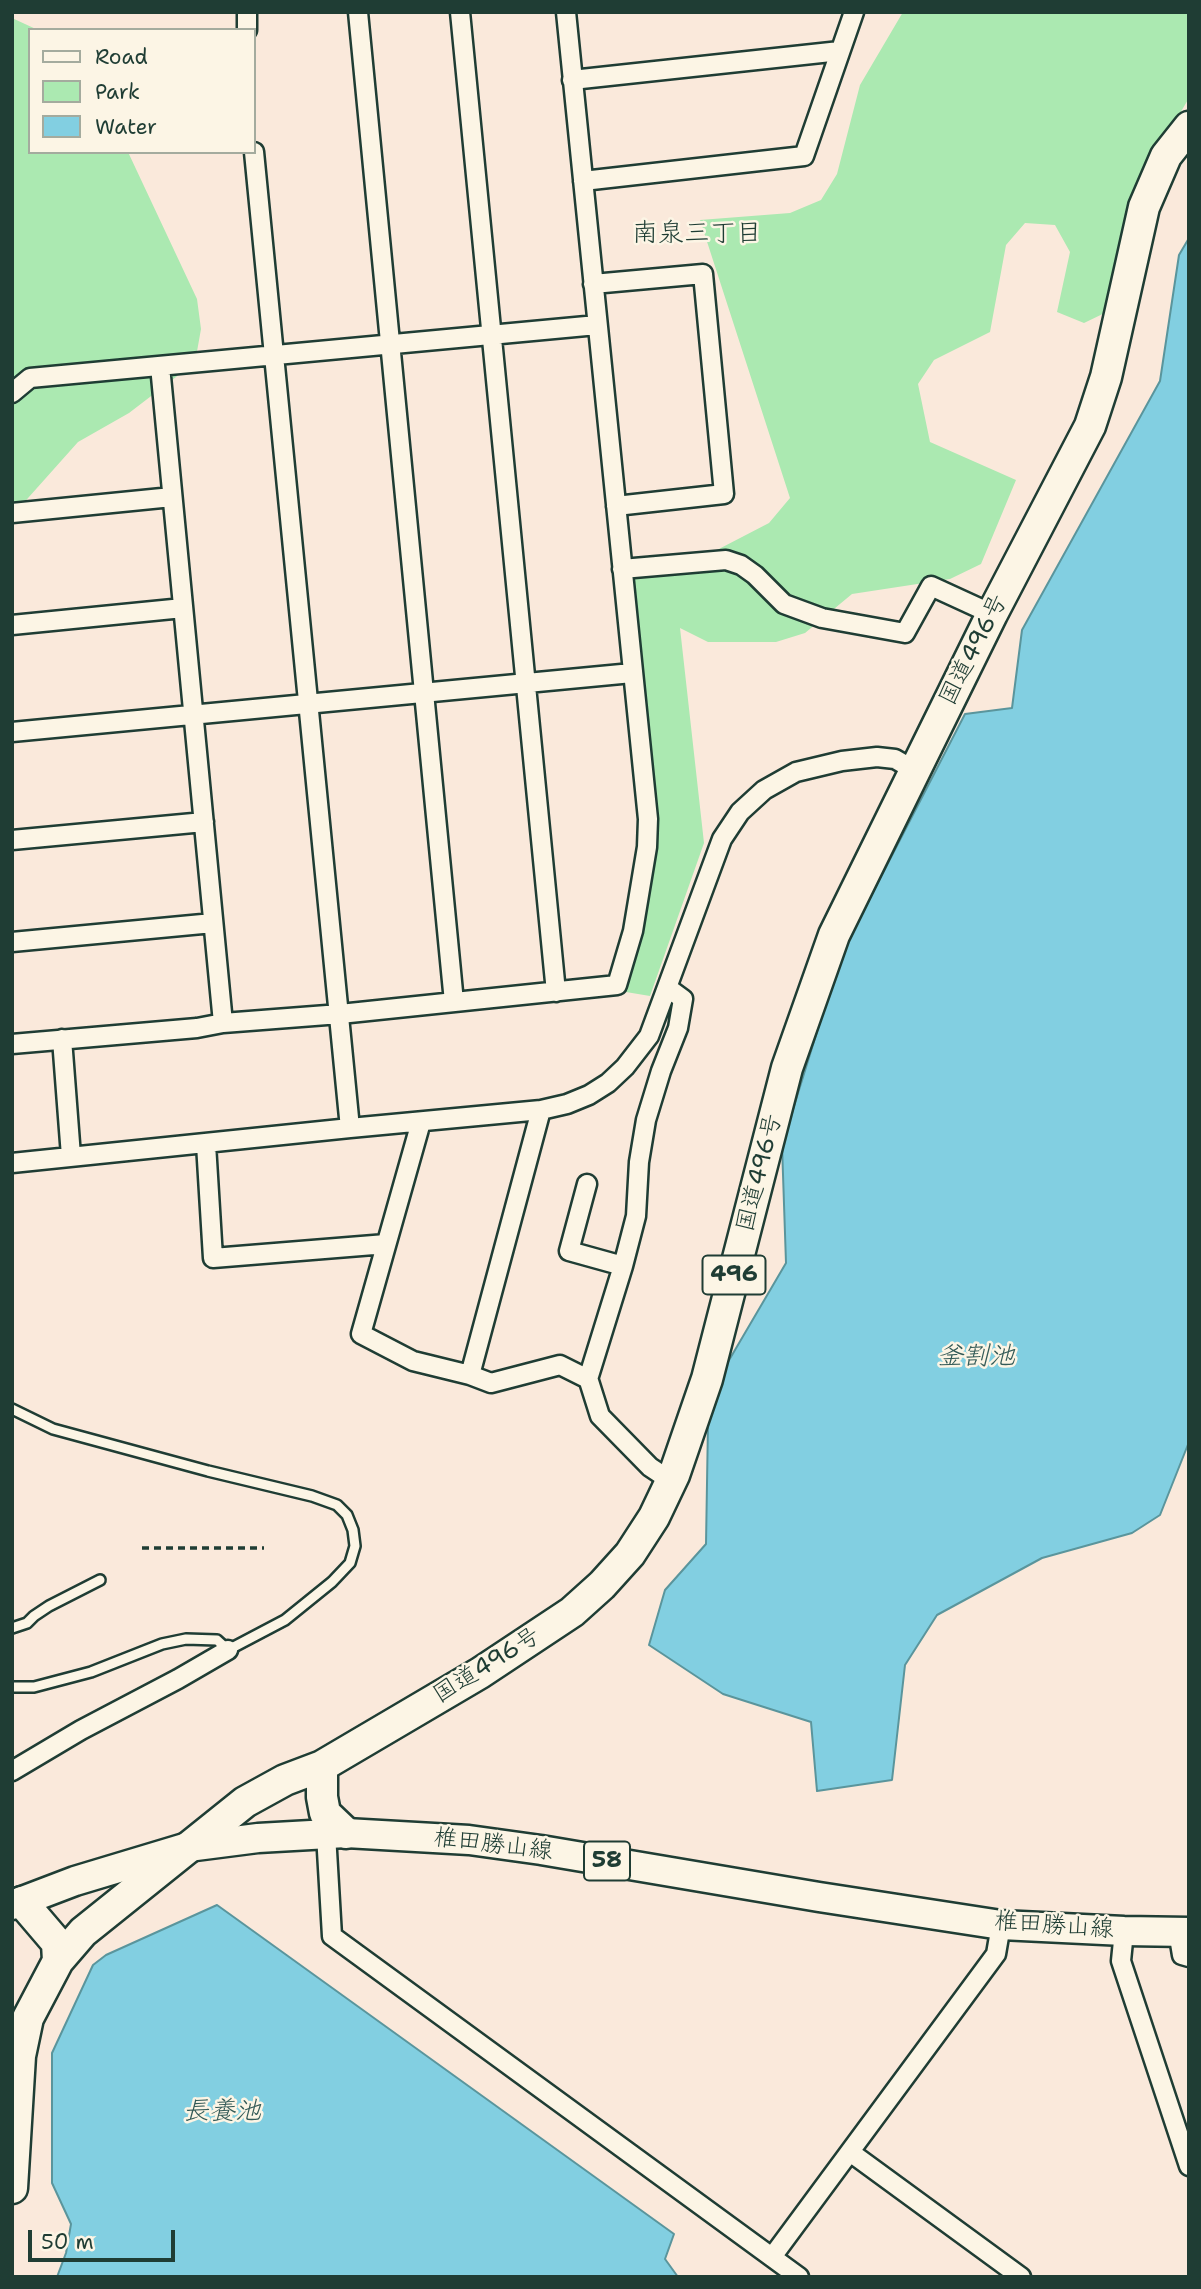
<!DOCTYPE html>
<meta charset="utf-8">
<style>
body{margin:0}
#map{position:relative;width:1201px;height:2289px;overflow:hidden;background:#fae9db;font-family:"Shantell Sans",sans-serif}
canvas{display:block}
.frame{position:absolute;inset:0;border:14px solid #1f3d34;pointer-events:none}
.legend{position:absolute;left:28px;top:28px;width:228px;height:126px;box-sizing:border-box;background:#fcf5e5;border:2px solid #a4ab9e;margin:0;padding:9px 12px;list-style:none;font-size:21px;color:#1f3d34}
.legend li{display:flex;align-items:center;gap:14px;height:35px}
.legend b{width:35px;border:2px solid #a4ab9e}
.scale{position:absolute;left:28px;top:2230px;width:147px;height:32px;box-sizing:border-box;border:4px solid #1f3d34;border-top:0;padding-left:9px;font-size:21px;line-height:24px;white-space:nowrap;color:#1f3d34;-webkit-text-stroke:5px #fcf5e5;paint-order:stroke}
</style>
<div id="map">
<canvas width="1201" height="2289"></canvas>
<div class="frame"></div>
<ul class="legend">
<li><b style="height:9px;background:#fcf5e5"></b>Road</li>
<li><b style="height:19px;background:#abe9b1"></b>Park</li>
<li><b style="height:19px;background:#82cfe1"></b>Water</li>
</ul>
<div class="scale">50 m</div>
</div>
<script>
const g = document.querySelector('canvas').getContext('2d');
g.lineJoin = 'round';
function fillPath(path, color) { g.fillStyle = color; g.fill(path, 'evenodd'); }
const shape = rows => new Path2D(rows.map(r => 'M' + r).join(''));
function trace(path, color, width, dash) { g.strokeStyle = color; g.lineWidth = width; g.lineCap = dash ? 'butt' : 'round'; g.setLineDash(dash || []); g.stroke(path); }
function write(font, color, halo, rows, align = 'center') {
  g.font = font + ' "Shantell Sans","Klee One",sans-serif'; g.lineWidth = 5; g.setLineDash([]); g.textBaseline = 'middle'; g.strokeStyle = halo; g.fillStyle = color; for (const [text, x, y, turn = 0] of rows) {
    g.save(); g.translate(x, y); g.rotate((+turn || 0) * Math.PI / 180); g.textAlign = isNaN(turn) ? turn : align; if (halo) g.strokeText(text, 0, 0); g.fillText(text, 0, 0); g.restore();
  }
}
fillPath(shape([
 [903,12,1189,12,1189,98,1150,164,1118,248,1111,310,1084,323,1057,312,1070,252,1055,225,1025,223,1006,245,990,332,934,360,918,384,930,442,1016,480,981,564,950,579,852,594,805,633,776,642,708,642,680,628,704,843,650,996,626,992,656,849,632,567,715,551,769,523,790,498,700,220,790,213,821,200,837,174,860,85],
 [12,18,38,30,30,30,30,152,128,152,197,299,201,329,196,357,176,377,129,413,78,442,12,516]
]), '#abe9b1');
const water = shape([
 [1189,238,1189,1442,1160,1515,1132,1533,1042,1558,937,1615,905,1665,892,1780,817,1791,811,1722,723,1694,649,1645,665,1590,706,1544,708,1423,725,1367,786,1263,782,1145,841,954,965,714,1012,708,1022,630,1160,381,1179,255,1189,238],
 [217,1905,674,2234,665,2259,678,2277,57,2277,66,2253,71,2224,52,2183,52,2053,93,1965,106,1955,217,1905]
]);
fillPath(water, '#82cfe1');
trace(water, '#5a959c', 2);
const service = shape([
 [12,1409,53,1429,208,1471,312,1496,337,1505,347,1515,353,1530,355,1546,350,1563,332,1582,285,1620,228,1650,217,1640,186,1639,162,1644,91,1672,34,1687,12,1687],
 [12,1628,27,1623,34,1616,49,1606,100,1580]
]);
const minor = shape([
 [358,12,454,1002],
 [460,12,556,992],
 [247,30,247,12],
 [572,80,840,51],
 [254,152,350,1128],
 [583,181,804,156,854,12],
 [593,284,703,274,724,494,616,506],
 [160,366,223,1023],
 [12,393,30,378,597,325],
 [12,513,172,497],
 [622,569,726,560,741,565,755,575,784,604,822,618,905,633,931,586,992,614],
 [12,625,183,608],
 [12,732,632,673],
 [12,840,204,822],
 [12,942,213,923],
 [62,1039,71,1156],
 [12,1044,197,1028,223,1023,340,1014,617,985,633,931,647,847,648,819,566,12],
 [421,1122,361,1334,413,1361,470,1375,491,1383,560,1365,588,1379,623,1266,636,1216,639,1162,646,1120,661,1071,678,1028,683,999,668,988],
 [206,1144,213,1258,386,1244],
 [12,1163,350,1128,541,1110,567,1104,589,1095,608,1083,625,1067,649,1036,722,839,740,812,764,790,796,772,842,761,877,757,895,759,914,770],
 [587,1184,569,1251,623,1266],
 [470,1375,541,1110],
 [588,1378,600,1416,650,1467,671,1481],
 [12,1771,81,1730,178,1679,228,1650],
 [326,1834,332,1936,799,2277],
 [1124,1931,1121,1961,1189,2166],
 [1178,1931,1182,1955,1189,1957],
 [850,2152,1021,2277],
 [772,2257,996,1954,1001,1925]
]);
const primary = shape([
 [12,1905,75,1881,188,1847,258,1838,346,1833,469,1840,541,1850,819,1897,1001,1925,1124,1931,1189,1932]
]);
const trunk = shape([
 [322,1766,322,1797,325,1813,346,1833],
 [22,1902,57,1943,58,1961],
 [12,2188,20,2056,28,2018,58,1961,83,1932,245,1802,285,1780,322,1766,480,1673,572,1612,602,1585,630,1554,654,1517,674,1475,707,1379,787,1068,834,935,992,614,1090,426,1106,377,1144,207,1166,156,1189,127]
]);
trace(service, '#1f3d34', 14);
trace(minor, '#1f3d34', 23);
trace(primary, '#1f3d34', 33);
trace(trunk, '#1f3d34', 35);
trace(shape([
 [142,1548,264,1548]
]), '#1f3d34', 3.5, [7, 5]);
trace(service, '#fcf5e5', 9);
trace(minor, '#fcf5e5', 18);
trace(primary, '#fcf5e5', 28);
trace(trunk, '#fcf5e5', 30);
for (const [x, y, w] of [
 [734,1275,63],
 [607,1861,46]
]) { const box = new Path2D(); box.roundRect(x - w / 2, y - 19.5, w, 39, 5); g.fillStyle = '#fcf5e5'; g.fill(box); trace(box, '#1f3d34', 2); }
write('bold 23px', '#1f3d34', null, [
 ["496",734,1275],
 ["58",607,1861]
]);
write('24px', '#1f3d34', '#fcf5e5', [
 ["国道496号",974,650,-63],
 ["国道496号",760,1173,-76],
 ["国道496号",487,1666,-32],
 ["椎田勝山線",493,1845,7],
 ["椎田勝山線",1054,1926,4]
]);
write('26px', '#1f3d34', '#fcf5e5', [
 ["南泉三丁目",697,234]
]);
write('italic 26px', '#335a57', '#fcf5e5', [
 ["釜割池",976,1357],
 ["長養池",222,2112]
]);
</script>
